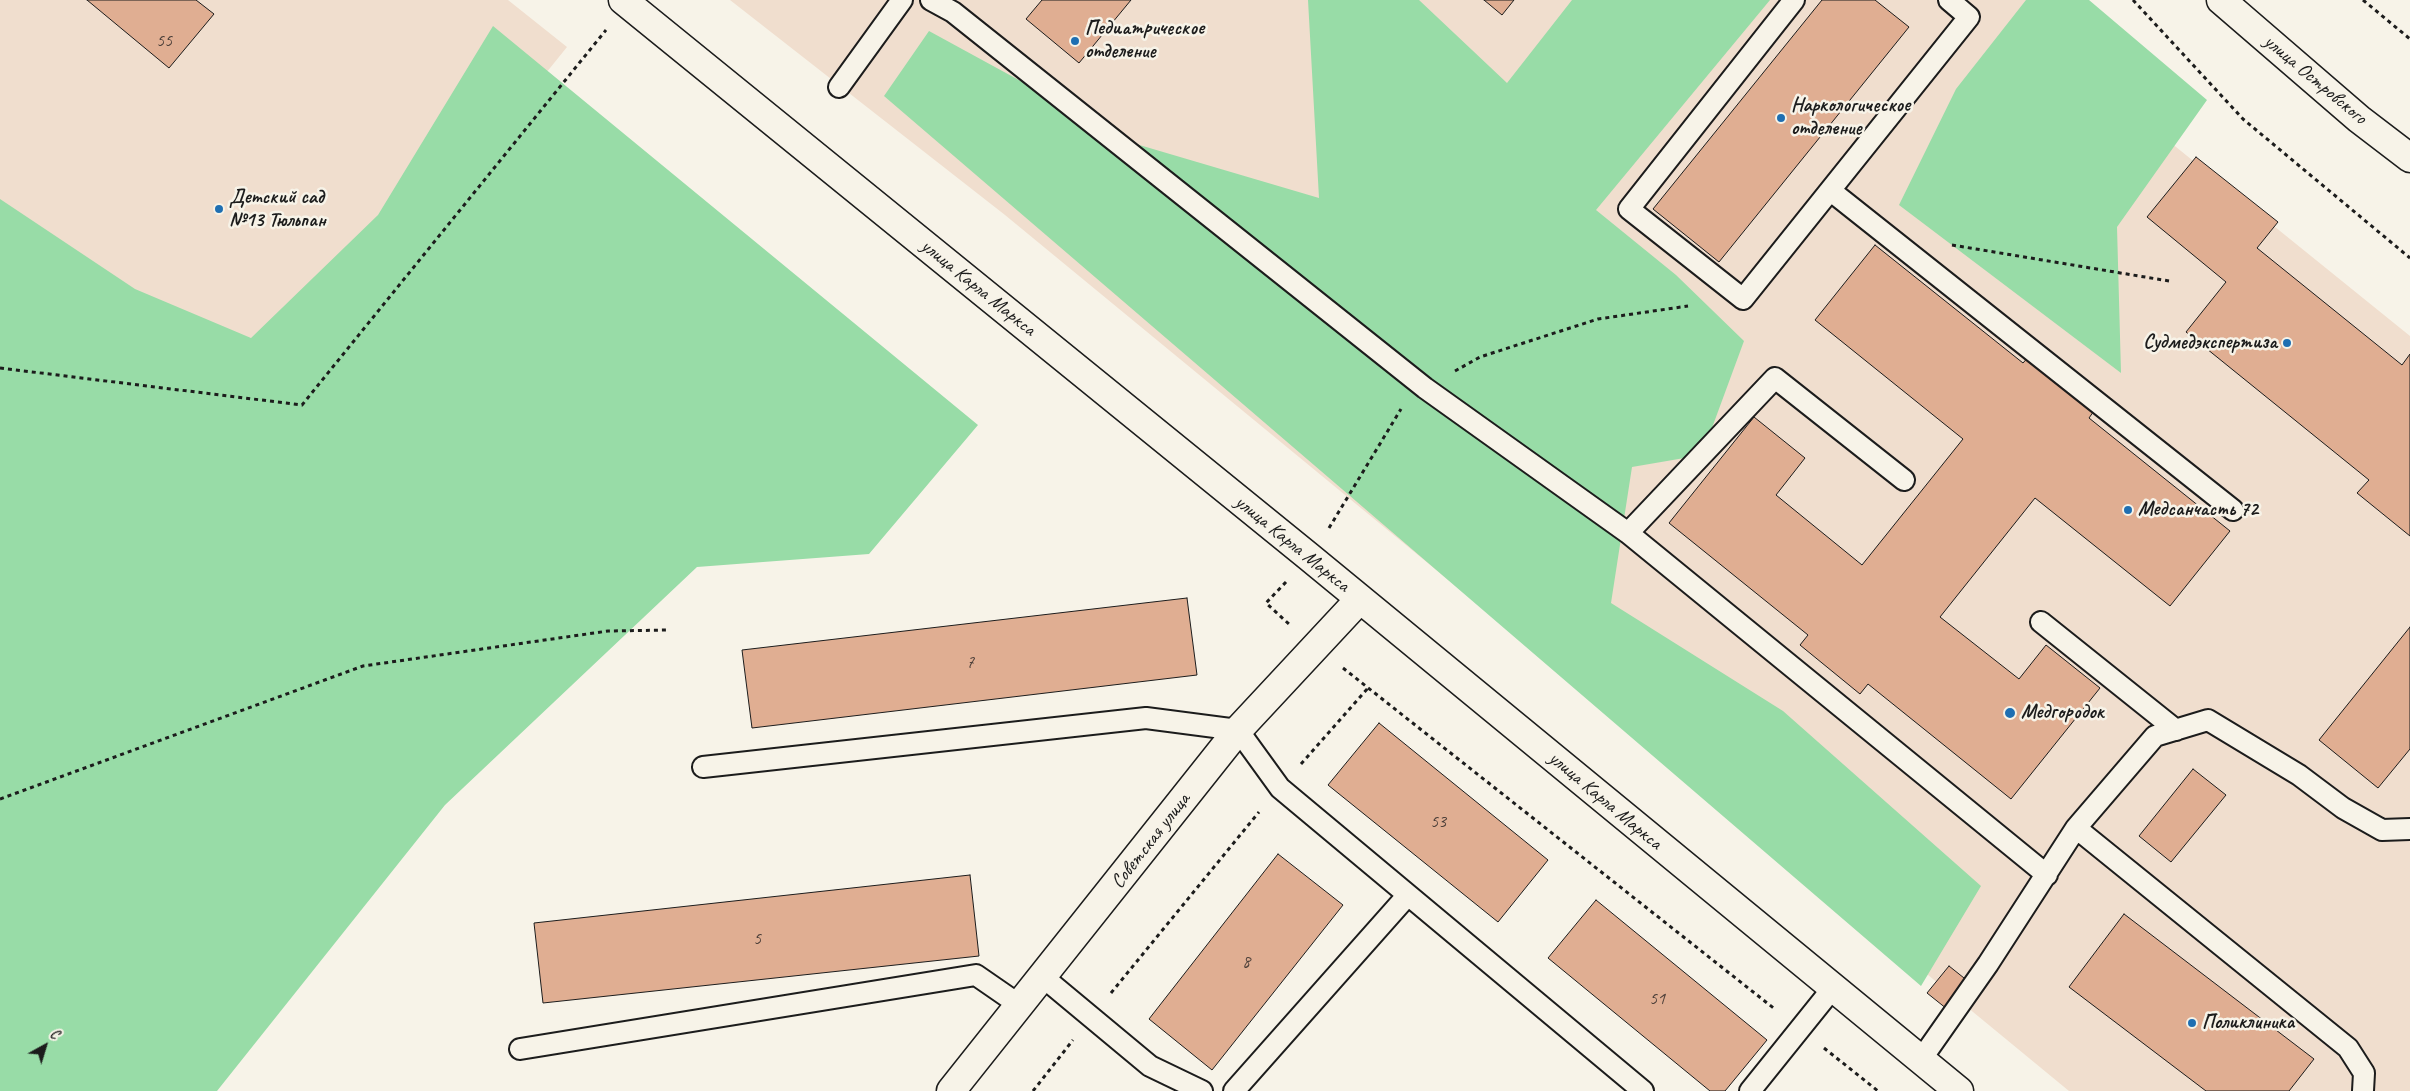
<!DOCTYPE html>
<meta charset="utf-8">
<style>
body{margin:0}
#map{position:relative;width:2410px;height:1091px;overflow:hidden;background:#f7f3e8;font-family:Caveat,sans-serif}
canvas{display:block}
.north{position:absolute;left:20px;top:1021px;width:50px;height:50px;-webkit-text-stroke:4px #f7f3e8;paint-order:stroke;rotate:39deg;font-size:14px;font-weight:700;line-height:20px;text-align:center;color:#1c1c1c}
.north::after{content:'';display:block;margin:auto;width:18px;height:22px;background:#1c1c1c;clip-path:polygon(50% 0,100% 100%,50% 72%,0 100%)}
</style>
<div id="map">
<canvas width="2410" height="1091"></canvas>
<div class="north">С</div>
</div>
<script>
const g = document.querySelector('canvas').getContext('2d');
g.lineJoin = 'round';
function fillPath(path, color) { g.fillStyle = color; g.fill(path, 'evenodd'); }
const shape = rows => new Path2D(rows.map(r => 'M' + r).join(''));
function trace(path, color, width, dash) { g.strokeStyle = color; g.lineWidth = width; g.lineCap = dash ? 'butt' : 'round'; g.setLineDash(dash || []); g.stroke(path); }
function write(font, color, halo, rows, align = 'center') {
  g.font = font + ' Caveat,sans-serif'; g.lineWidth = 5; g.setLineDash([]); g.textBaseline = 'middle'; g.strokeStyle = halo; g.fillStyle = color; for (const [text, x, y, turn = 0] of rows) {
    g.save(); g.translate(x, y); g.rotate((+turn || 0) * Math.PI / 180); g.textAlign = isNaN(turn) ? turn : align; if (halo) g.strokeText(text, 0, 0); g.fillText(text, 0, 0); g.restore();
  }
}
fillPath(shape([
 [0,0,508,0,567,47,299,379,0,233],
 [730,0,2060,0,2129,109,2410,336,2410,1091,2069,1091,1005,215]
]), '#f0dece');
fillPath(shape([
 [1308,0,1419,0,1507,83,1572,0,1770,0,1596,210,1676,275,1744,341,1702,455,1632,467,1611,603,1783,711,1981,886,1921,986,884,96,929,31,1136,144,1319,198],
 [2026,0,2089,0,2207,100,2117,227,2121,373,1899,205,1956,89],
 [493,26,978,425,869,554,697,567,445,805,217,1091,0,1091,0,199,135,289,251,338,378,215]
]), '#98dca7');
const building = shape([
 [87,0,196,0,214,14,169,68,87,0],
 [1042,0,1131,0,1079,63,1026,19,1042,0],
 [1484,0,1514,0,1502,15,1484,0],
 [1822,0,1875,0,1909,27,1719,262,1653,209,1822,0],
 [2196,157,2278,222,2257,248,2402,365,2410,354,2410,536,2357,493,2369,480,2186,332,2226,282,2147,217,2196,157],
 [1875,245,2023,363,2030,355,2096,408,2089,418,2230,531,2170,606,2035,498,1940,617,2019,679,2046,645,2100,688,2011,799,1868,684,1860,694,1800,645,1808,635,1669,523,1754,417,1805,458,1776,495,1862,565,1963,439,1815,320,1875,245],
 [1187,598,1197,675,752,728,742,650,1187,598],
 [2410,627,2410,749,2378,788,2319,740,2410,627],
 [1379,723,1548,860,1498,922,1328,785,1379,723],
 [2193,769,2226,795,2171,862,2139,836,2193,769],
 [1278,854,1343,905,1212,1070,1149,1019,1278,854],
 [970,875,979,956,543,1003,534,923,970,875],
 [1596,900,1767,1040,1725,1091,1710,1091,1548,958,1596,900],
 [2124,914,2314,1059,2289,1091,2206,1091,2069,987,2124,914],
 [1949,966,1969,982,1947,1009,1927,993,1949,966]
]);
fillPath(building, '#e0ae92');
trace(building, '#1c1c1c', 1);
const service = shape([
 [931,0,953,12,1425,388,1628,533,2047,875],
 [1794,0,1629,209,1743,299,1969,17,1949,0],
 [839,87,902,0],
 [1831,191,2233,510],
 [1628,533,1775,378,1904,480],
 [2041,622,2176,730],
 [703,767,1146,718,1238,730,1280,788,1643,1091],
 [2076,828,2348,1048,2364,1073,2363,1091],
 [1043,977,1150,1066,1202,1091],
 [520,1049,976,975,1018,1004],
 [1920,1061,1988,964,2076,828,2155,736,2208,720,2299,775,2343,808,2382,830,2410,829],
 [1234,1091,1407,896],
 [1750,1091,1832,989]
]);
const minor = shape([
 [623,0,1308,556,1959,1091],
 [951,1091,1238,730,1360,599]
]);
const tertiary = shape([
 [2221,0,2359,119,2410,158]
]);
trace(service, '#1c1c1c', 24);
trace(minor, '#1c1c1c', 31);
trace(tertiary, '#1c1c1c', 31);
trace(shape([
 [2133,0,2243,119,2410,258],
 [2363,0,2410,39],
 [1952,245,2169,281],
 [0,368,302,405,606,30],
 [1455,371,1480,357,1598,319,1688,306],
 [1329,528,1401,409],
 [1286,582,1266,603,1290,625],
 [1343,668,1776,1010],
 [1301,764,1368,688],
 [0,799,363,666,608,631,669,630],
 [1111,993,1259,812],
 [1824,1048,1878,1091],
 [1033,1091,1073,1040]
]), '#1c1c1c', 3, [4, 4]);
trace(service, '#f7f3e8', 20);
trace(minor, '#f7f3e8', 28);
trace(tertiary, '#f7f3e8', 28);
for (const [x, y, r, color] of [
 [1075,41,5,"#1f6fb2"],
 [1781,118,5,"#1f6fb2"],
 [219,209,5,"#1f6fb2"],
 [2287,343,5,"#1f6fb2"],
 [2128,510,5,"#1f6fb2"],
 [2010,713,6,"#1f6fb2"],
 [2192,1023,5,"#1f6fb2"]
]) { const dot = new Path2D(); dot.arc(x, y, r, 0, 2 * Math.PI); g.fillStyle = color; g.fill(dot); trace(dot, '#f7f3e8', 2); }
write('18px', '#4d403a', null, [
 ["55",164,41],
 ["7",970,663],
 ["53",1438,822],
 ["5",757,939],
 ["8",1246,962],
 ["51",1657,999]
]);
write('bold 20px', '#1c1c1c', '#f7f3e8', [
 ["Педиатрическое",1085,29],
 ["отделение",1085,52],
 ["Наркологическое",1791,106],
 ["отделение",1791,129],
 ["Детский сад",229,198],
 ["№13 Тюльпан",229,221],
 ["Судмедэкспертиза",2277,343,"right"],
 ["Медсанчасть 72",2138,510],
 ["Медгородок",2021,713],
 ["Поликлиника",2202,1023]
], 'left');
write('20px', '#1c1c1c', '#f7f3e8', [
 ["улица Островского",2315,80,40],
 ["улица Карла Маркса",978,288,39],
 ["улица Карла Маркса",1292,544,39],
 ["улица Карла Маркса",1605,801,40],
 ["Советская улица",1151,841,-52]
]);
</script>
